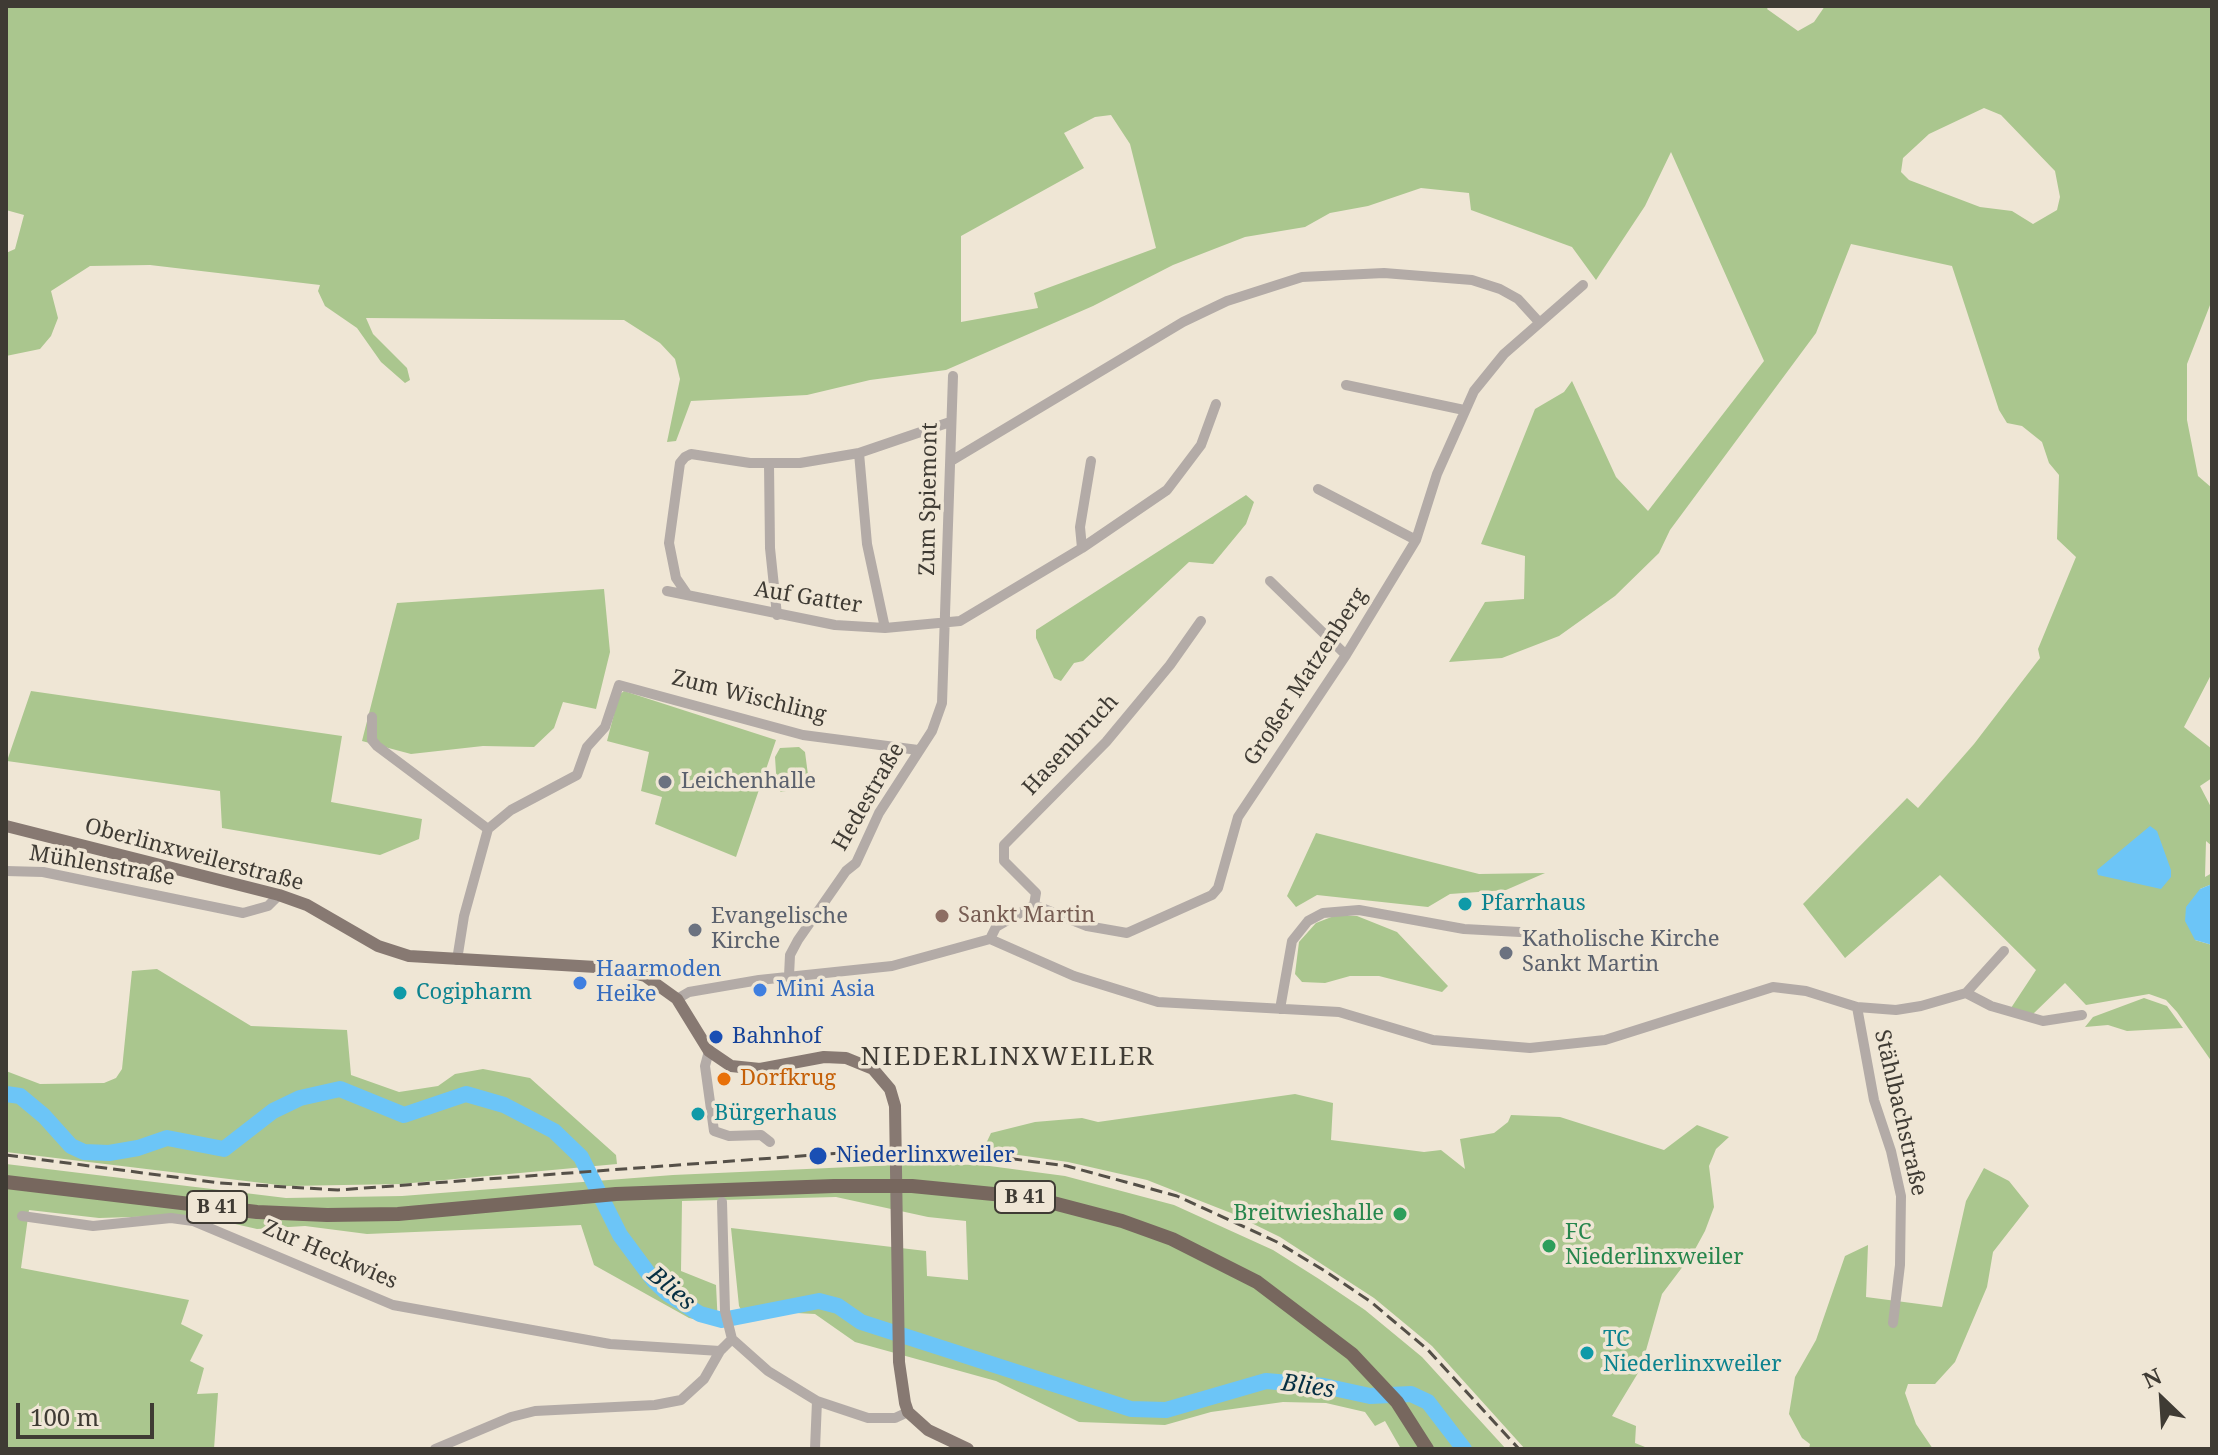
<!DOCTYPE html>
<meta charset="utf-8">
<style>
body{margin:0}
#map{position:relative;width:2218px;height:1455px;overflow:hidden;background:#efe6d5;font-family:"Noto Serif",serif}
canvas{display:block}
.frame{position:absolute;inset:0;border:8px solid #3f3b34;pointer-events:none}
.north{position:absolute;left:2122px;top:1359px;width:80px;height:80px;-webkit-text-stroke:6px #efe6d5;paint-order:stroke;rotate:335deg;font-size:22px;font-weight:700;line-height:32px;text-align:center;color:#3f3b34}
.north::after{content:'';display:block;margin:auto;width:28px;height:36px;background:#3f3b34;clip-path:polygon(50% 0,100% 100%,50% 72%,0 100%)}
.scale{position:absolute;left:16px;top:1403px;width:138px;height:36px;box-sizing:border-box;border:4px solid #3f3b34;border-top:0;padding-left:10px;font-size:24px;line-height:28px;white-space:nowrap;color:#3f3b34;-webkit-text-stroke:6px #efe6d5;paint-order:stroke}
</style>
<div id="map">
<canvas width="2218" height="1455"></canvas>
<div class="frame"></div>
<div class="north">N</div>
<div class="scale">100 m</div>
</div>
<script>
const g = document.querySelector('canvas').getContext('2d');
g.lineJoin = 'round';
function fillPath(path, color) { g.fillStyle = color; g.fill(path, 'evenodd'); }
const shape = rows => new Path2D(rows.map(r => 'M' + r).join(''));
function trace(path, color, width, dash) { g.strokeStyle = color; g.lineWidth = width; g.lineCap = dash ? 'butt' : 'round'; g.setLineDash(dash || []); g.stroke(path); }
function write(font, color, halo, rows, align = 'center') {
  g.font = font + ' "Noto Serif",serif'; g.lineWidth = 7; g.setLineDash([]); g.textBaseline = 'middle'; g.strokeStyle = halo; g.fillStyle = color; for (const [text, x, y, turn = 0] of rows) {
    g.save(); g.translate(x, y); g.rotate((+turn || 0) * Math.PI / 180); g.textAlign = isNaN(turn) ? turn : align; if (halo) g.strokeText(text, 0, 0); g.fillText(text, 0, 0); g.restore();
  }
}
fillPath(shape([
 [6,6,1769,6,1767,9,1798,31,1814,22,1825,6,2212,6,2212,300,2187,364,2187,420,2198,476,2212,488,2212,673,2184,727,2212,749,2212,778,2200,786,2212,809,2212,846,2206,841,2205,877,2212,873,2212,884,2200,889,2195,940,2212,945,2212,1062,2177,1012,2166,1000,2149,994,2086,1005,2065,983,2032,1015,2011,1008,2036,970,1940,875,1845,958,1803,904,1907,798,1918,808,1974,744,2040,658,2038,649,2076,557,2057,539,2059,475,2049,463,2042,442,2022,426,2007,423,1999,410,1952,266,1851,244,1816,333,1670,530,1659,553,1615,596,1559,636,1502,658,1449,662,1485,602,1524,599,1525,556,1481,544,1535,409,1564,392,1572,381,1616,477,1648,511,1764,361,1671,152,1645,206,1596,280,1572,247,1471,210,1469,193,1421,188,1368,206,1330,213,1305,227,1245,237,1173,265,1093,306,946,370,870,380,807,395,691,401,676,441,667,442,680,379,675,359,660,343,624,320,366,318,373,334,407,368,410,380,405,383,381,362,357,328,325,306,318,291,320,285,150,265,90,266,51,291,58,318,51,336,40,349,6,356,6,253,15,249,24,215,6,210],
 [1984,108,2001,115,2055,171,2060,197,2057,210,2033,224,2012,211,1980,207,1909,180,1901,172,1903,158,1929,134],
 [1111,115,1130,144,1156,248,1034,293,1038,308,961,322,961,236,1084,168,1064,133,1095,117],
 [1246,495,1254,502,1246,524,1213,564,1189,562,1083,661,1074,663,1061,681,1054,678,1036,638,1036,630],
 [604,589,610,652,596,709,563,702,554,728,534,747,483,746,411,754,362,741,397,603],
 [31,691,342,736,331,802,422,819,419,839,380,855,222,828,220,791,7,761],
 [624,691,776,740,736,857,655,824,662,797,641,791,649,752,607,741,619,695],
 [799,747,805,752,808,775,802,780,801,788,781,792,777,788,775,757,780,748],
 [1316,833,1479,874,1545,873,1506,890,1450,894,1428,907,1317,895,1296,907,1287,896],
 [1334,916,1357,916,1397,932,1448,986,1442,992,1379,976,1350,976,1325,983,1302,982,1295,974,1299,942,1316,923],
 [157,969,251,1026,347,1030,351,1075,399,1092,438,1086,455,1074,483,1069,530,1078,616,1155,617,1164,401,1184,287,1186,6,1152,6,1071,40,1084,104,1083,116,1078,122,1069,132,971],
 [2144,998,2167,1006,2183,1028,2127,1031,2108,1025,2085,1027,2093,1017],
 [1295,1094,1333,1103,1331,1140,1424,1152,1441,1150,1465,1169,1460,1139,1494,1133,1508,1122,1511,1115,1560,1117,1664,1150,1697,1125,1729,1137,1716,1149,1709,1166,1714,1207,1705,1231,1693,1253,1662,1294,1641,1368,1612,1416,1636,1426,1635,1443,1650,1449,1525,1449,1432,1346,1374,1298,1280,1237,1231,1213,1147,1180,1068,1162,983,1150,991,1133,1035,1122,1082,1118,1098,1122],
 [6,1164,286,1198,402,1196,673,1175,918,1164,982,1165,1065,1176,1174,1205,1273,1250,1319,1279,1365,1310,1422,1357,1506,1449,1401,1449,1385,1421,1375,1426,1365,1412,1326,1403,1283,1402,1211,1412,1165,1425,1079,1422,996,1381,855,1342,815,1314,777,1312,754,1320,744,1315,739,1306,731,1228,926,1251,927,1276,968,1280,966,1221,928,1217,836,1197,682,1201,681,1271,716,1285,718,1325,689,1318,594,1265,581,1225,367,1234,305,1226,257,1229,196,1215,99,1218,29,1210,21,1268,189,1300,181,1324,203,1335,190,1361,204,1368,197,1394,218,1393,214,1449,6,1449],
 [1984,1168,2009,1181,2029,1206,1993,1252,1987,1287,1955,1362,1935,1384,1908,1384,1905,1393,1916,1424,1933,1449,1809,1449,1810,1444,1802,1438,1789,1414,1795,1377,1816,1340,1845,1256,1868,1245,1866,1297,1942,1307,1966,1201]
]), '#aac68e');
fillPath(shape([
 [2150,826,2157,831,2171,870,2171,877,2161,889,2098,875,2097,870],
 [2212,884,2212,945,2195,940,2185,921,2186,907,2200,889]
]), '#6cc5f7');
trace(shape([
 [6,1094,20,1096,44,1116,71,1146,84,1152,109,1153,138,1148,167,1138,224,1149,273,1111,300,1098,340,1089,404,1115,466,1094,504,1105,554,1131,581,1157,620,1235,654,1281,668,1294,700,1314,722,1320,819,1301,838,1306,861,1322,1131,1409,1166,1410,1266,1381,1324,1386,1370,1396,1411,1394,1428,1402,1464,1449]
]), '#6cc5f7', 16);
trace(shape([
 [1346,385,1464,410],
 [859,453,867,544,885,628],
 [951,461,1183,322,1227,301,1302,277,1384,273,1472,280,1500,289,1518,299,1539,322],
 [769,464,770,548,777,615],
 [1318,489,1416,540],
 [1082,548,1080,527,1091,461],
 [1270,581,1346,655],
 [667,591,835,625,885,628,960,621,1082,548,1167,490,1201,445,1216,404],
 [687,594,676,578,669,543,680,463,685,457,691,454,750,463,800,463,859,453,950,422],
 [372,717,372,740,377,746,488,829],
 [6,871,43,872,243,913,268,906,279,895],
 [1034,905,1036,893,1004,861,1004,845,1106,742,1170,665,1201,621],
 [990,939,996,927,1034,905,1087,926,1127,933,1212,895,1218,888,1238,817,1346,655,1416,540,1437,474,1474,391,1504,354,1583,285],
 [457,960,464,916,488,829,511,810,577,775,587,747,605,727,619,685,803,735,918,750],
 [789,976,790,955,798,940,846,871,856,863,879,813,932,731,942,703,953,376],
 [1966,993,1991,1006,2043,1021,2082,1015],
 [677,999,689,992,759,980,892,966,990,939,1074,976,1158,1002,1339,1012,1433,1040,1530,1048,1605,1040,1773,987,1806,991,1857,1007,1896,1010,1921,1006,1966,993,2004,951],
 [1857,1007,1874,1100,1891,1151,1901,1196,1900,1265,1893,1323],
 [1280,1009,1292,941,1308,921,1323,913,1359,910,1464,929,1520,932],
 [709,1051,705,1066,714,1131,729,1136,761,1135,770,1142],
 [722,1202,725,1311,732,1339,768,1371,817,1401,868,1418,895,1418,908,1412],
 [22,1216,93,1226,171,1218,193,1221,393,1305,610,1344,720,1351],
 [435,1449,511,1417,535,1411,655,1405,681,1400,704,1379,720,1351,732,1339],
 [815,1449,817,1401]
]), '#b3aba7', 10);
trace(shape([
 [6,826,279,895,307,905,378,946,409,956,613,968,645,976,677,999,709,1051,731,1066,760,1069,824,1057,846,1058,873,1069,890,1089,895,1106,899,1362,905,1403,908,1412,928,1430,968,1449]
]), '#877972', 12);
trace(shape([
 [6,1182,257,1212,327,1215,398,1214,616,1194,834,1186,912,1186,1034,1198,1122,1221,1172,1239,1257,1282,1352,1354,1397,1402,1427,1449]
]), '#77675e', 14);
trace(shape([
 [6,1155,220,1183,338,1190,882,1150,983,1155,1067,1166,1177,1196,1277,1242,1325,1271,1371,1302,1428,1350,1519,1449]
]), '#555048', 3, [12, 6]);
for (const [x, y, r, color] of [
 [665,782,8,"#6b7280"],
 [1465,904,8,"#0f9aa8"],
 [942,916,8,"#8d6e63"],
 [695,930,8,"#6b7280"],
 [1506,953,8,"#6b7280"],
 [580,983,8,"#3f7fe0"],
 [760,990,8,"#3f7fe0"],
 [400,993,8,"#0f9aa8"],
 [716,1037,8,"#1a4fb4"],
 [724,1079,8,"#e8710a"],
 [698,1114,8,"#0f9aa8"],
 [818,1156,10,"#1a4fb4"],
 [1400,1214,8,"#2e9e5b"],
 [1549,1246,8,"#2e9e5b"],
 [1587,1353,8,"#0f9aa8"]
]) { const dot = new Path2D(); dot.arc(x, y, r, 0, 2 * Math.PI); g.fillStyle = color; g.fill(dot); trace(dot, '#efe6d5', 3); }
for (const [x, y, w] of [
 [1025,1197,60],
 [217,1207,60]
]) { const box = new Path2D(); box.roundRect(x - w / 2, y - 16, w, 32, 6); g.fillStyle = '#efe6d5'; g.fill(box); trace(box, '#3f3b34', 2); }
write('bold 20px', '#3f3b34', null, [
 ["B 41",1025,1197],
 ["B 41",217,1207]
]);
write('22px', '#3f3b34', '#efe6d5', [
 ["Zum Spiemont",929,499,-89],
 ["Auf Gatter",808,598,9],
 ["Großer Matzenberg",1306,677,-57],
 ["Zum Wischling",749,697,14],
 ["Hasenbruch",1071,745,-47],
 ["Hedestraße",869,797,-60],
 ["Oberlinxweilerstraße",194,855,15],
 ["Mühlenstraße",102,866,10],
 ["Stählbachstraße",1900,1113,77],
 ["Zur Heckwies",330,1255,23]
]);
write('22px', '#5b616d', '#efe6d5', [
 ["Leichenhalle",681,782],
 ["Evangelische",711,917],
 ["Kirche",711,942],
 ["Katholische Kirche",1522,940],
 ["Sankt Martin",1522,965]
], 'left');
write('22px', '#0d838f', '#efe6d5', [
 ["Pfarrhaus",1481,904],
 ["Cogipharm",416,993],
 ["Bürgerhaus",714,1114],
 ["TC",1603,1340],
 ["Niederlinxweiler",1603,1365]
], 'left');
write('22px', '#785e54', '#efe6d5', [
 ["Sankt Martin",958,916]
], 'left');
write('22px', '#366cbe', '#efe6d5', [
 ["Haarmoden",596,970],
 ["Heike",596,995],
 ["Mini Asia",776,990]
], 'left');
write('22px', '#164399', '#efe6d5', [
 ["Bahnhof",732,1037],
 ["Niederlinxweiler",836,1156]
], 'left');
write('22px', '#c56008', '#efe6d5', [
 ["Dorfkrug",740,1079]
], 'left');
write('22px', '#27864d', '#efe6d5', [
 ["Breitwieshalle",1384,1214],
 ["FC",1565,1233,"left"],
 ["Niederlinxweiler",1565,1258,"left"]
], 'right');
write('italic 24px', '#062f43', '#efe6d5', [
 ["Blies",671,1289,40],
 ["Blies",1308,1387,8]
]);
g.letterSpacing = '2px';
write('26px', '#3f3b34', '#efe6d5', [
 ["NIEDERLINXWEILER",1008,1058]
]);
g.letterSpacing = '0px';
</script>
